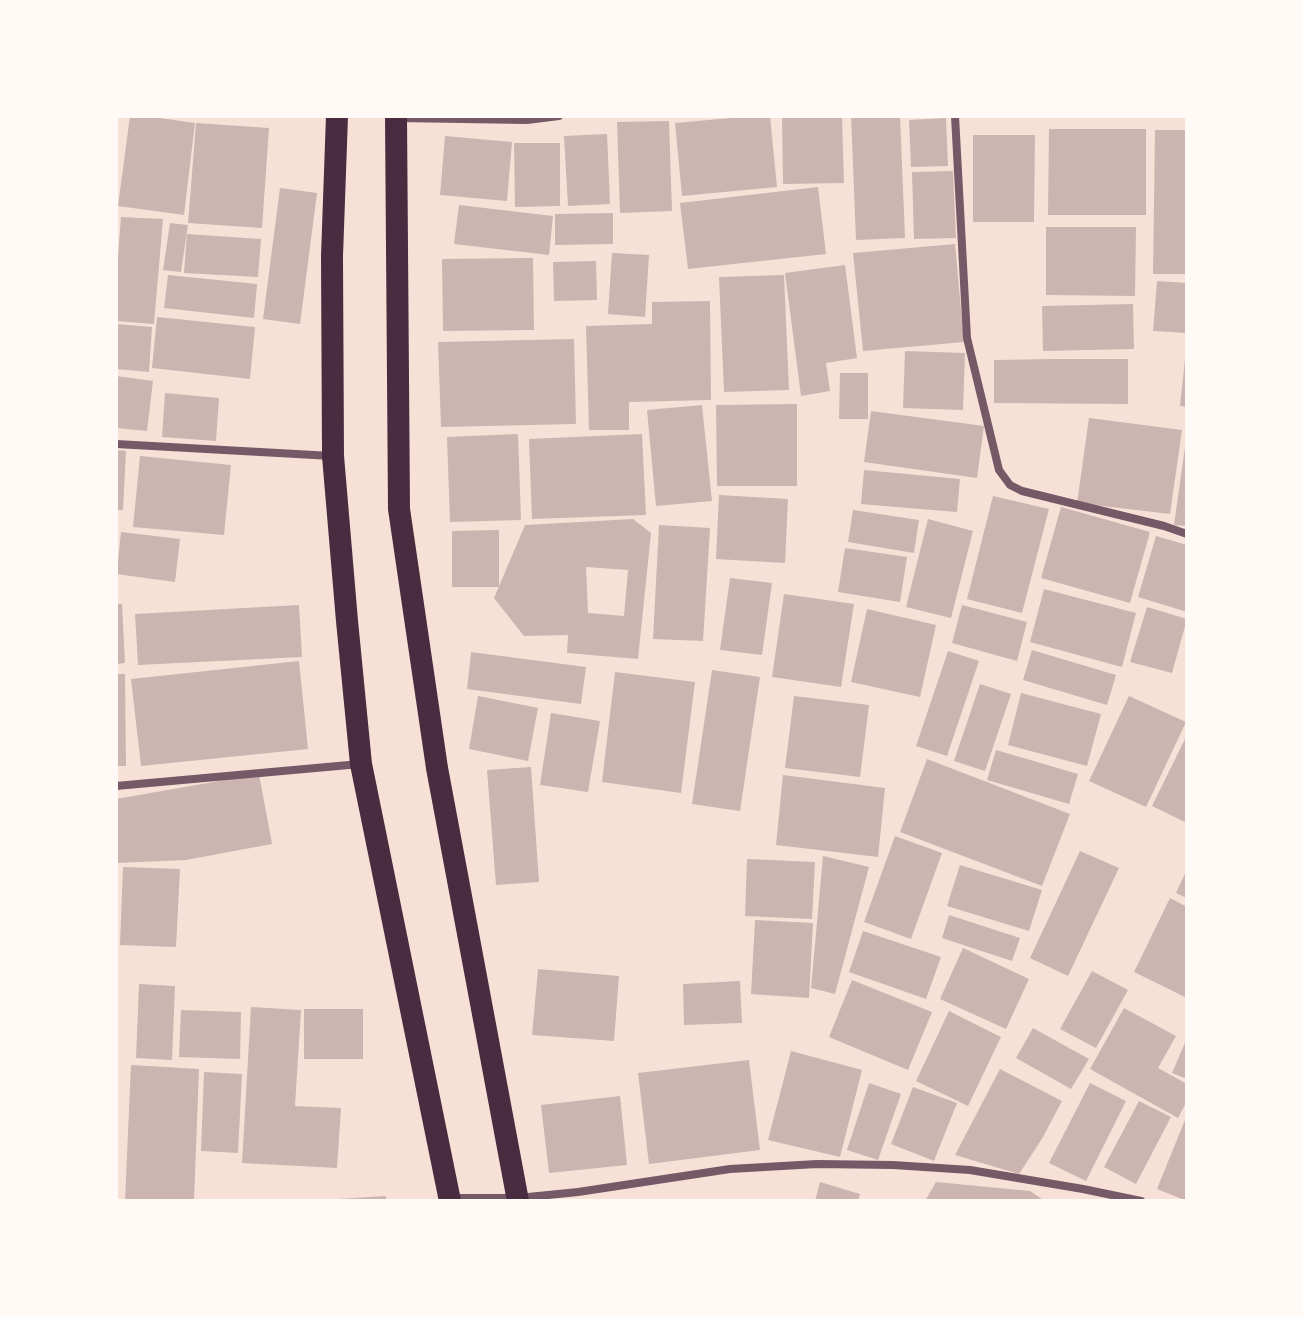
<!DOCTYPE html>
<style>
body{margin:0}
#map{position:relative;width:1303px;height:1317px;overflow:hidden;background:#f7e1d7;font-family:Ubuntu,sans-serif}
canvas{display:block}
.frame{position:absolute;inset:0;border:118px solid #fffaf5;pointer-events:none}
</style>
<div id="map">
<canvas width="1303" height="1317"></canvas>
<div class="frame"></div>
</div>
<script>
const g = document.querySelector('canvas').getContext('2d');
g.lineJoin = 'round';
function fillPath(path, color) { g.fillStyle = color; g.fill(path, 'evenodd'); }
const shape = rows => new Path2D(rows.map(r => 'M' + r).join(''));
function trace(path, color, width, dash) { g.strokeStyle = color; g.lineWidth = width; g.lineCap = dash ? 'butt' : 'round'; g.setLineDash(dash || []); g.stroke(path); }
fillPath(shape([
 [130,116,146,116,195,123,184,215,118,206],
 [753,116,770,116,777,187,682,196,675,123],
 [782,116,842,116,844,183,783,184],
 [851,116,900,116,905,238,856,240],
 [946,118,948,166,911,167,909,120],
 [669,121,672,211,620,213,617,122],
 [196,123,269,128,262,228,188,223],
 [1049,129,1146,129,1146,215,1048,215],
 [1155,130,1187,130,1187,274,1153,274],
 [607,134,610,204,568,206,564,136],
 [973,135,1035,135,1034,222,973,222],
 [445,136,512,142,507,201,440,195],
 [514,143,560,143,560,206,515,207],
 [953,171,956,238,914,239,912,172],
 [818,187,826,254,688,269,680,203],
 [280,188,317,193,300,324,263,319],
 [459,205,553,216,549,255,454,244],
 [613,213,613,244,555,245,555,214],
 [121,217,163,219,154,324,116,321,116,284],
 [170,223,188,225,181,272,163,270],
 [1046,227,1136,227,1135,296,1046,295],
 [187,234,261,239,258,277,184,273],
 [955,244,964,342,863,351,853,253],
 [612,253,649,255,645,317,608,314],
 [533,258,534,330,443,331,442,259],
 [596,261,597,300,554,301,553,262],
 [845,265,857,358,826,363,830,391,801,396,785,273],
 [168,275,257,284,254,318,164,308],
 [784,275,789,390,724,392,719,277],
 [1157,281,1187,283,1187,333,1153,331],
 [710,301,711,400,629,402,629,430,589,430,586,326,652,324,652,302],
 [1133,304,1134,349,1043,351,1042,306],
 [157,317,255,327,250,379,152,368],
 [116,324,152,327,149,372,116,369],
 [574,339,576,424,441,427,438,342],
 [905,351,965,353,963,410,903,408],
 [1054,359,1128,359,1128,404,994,403,994,360],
 [1185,359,1187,359,1187,407,1180,406],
 [840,373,868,373,868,419,839,419],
 [116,376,153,381,147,431,116,428],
 [165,393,219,398,216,441,162,437],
 [797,404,797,486,717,486,716,405],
 [702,405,712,501,656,506,647,410],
 [871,411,984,426,977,478,864,462],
 [1089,418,1182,430,1170,514,1077,503],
 [518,434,521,520,450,522,447,437],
 [642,434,646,515,532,519,529,439],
 [1185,447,1187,447,1187,526,1174,525],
 [116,450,126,451,123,510,116,510],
 [140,456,231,465,224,535,133,527],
 [864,470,960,479,957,512,861,504],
 [719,495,788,499,785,563,716,559],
 [993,496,1049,509,1022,613,967,599],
 [1061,507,1150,532,1130,603,1041,578],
 [853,510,919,520,914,553,848,542],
 [633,519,651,533,638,659,567,653,568,635,524,636,494,598,525,525],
 [586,567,628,570,624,616,588,613],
 [928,519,973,531,951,618,906,607],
 [659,525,710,528,703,641,653,639],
 [499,530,499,587,452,587,452,531],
 [121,532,180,539,175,582,116,574,116,560,118,561],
 [1156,536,1187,545,1187,612,1138,597],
 [845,548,907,557,900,602,838,592],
 [730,578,772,583,762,655,720,650],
 [1044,589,1136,613,1122,667,1030,642],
 [784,594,854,604,841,687,772,677],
 [116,604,122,604,125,663,116,664],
 [299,605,302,657,138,665,135,614],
 [962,605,1027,622,1017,661,952,643],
 [1147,607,1187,619,1172,673,1130,662],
 [867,609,936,625,920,697,851,682],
 [1032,650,1116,675,1107,705,1023,680],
 [948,651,979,661,947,756,916,746],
 [471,652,586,667,581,704,467,689],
 [299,661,308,749,141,766,131,679],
 [712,670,760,677,740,811,692,804],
 [615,672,695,682,681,793,602,782],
 [116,674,125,674,126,766,116,766],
 [980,684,1011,694,985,771,954,761],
 [1021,693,1101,714,1087,766,1008,745],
 [478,696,538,708,528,761,469,749],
 [794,696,869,705,860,777,785,768],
 [1129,696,1186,722,1146,807,1089,781],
 [551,713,600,721,588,792,540,785],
 [1187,735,1187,823,1152,806],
 [996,750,1078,774,1069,804,987,780],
 [927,759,1070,814,1042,886,900,832],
 [531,767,539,882,496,885,487,770],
 [259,774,272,844,186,860,116,863,116,799],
 [783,775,885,788,878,857,776,845],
 [895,836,942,853,911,939,864,922],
 [1080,851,1119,868,1068,976,1030,958],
 [823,856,869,867,835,994,811,988],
 [747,859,815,862,812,919,745,916],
 [960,865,1042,890,1029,931,947,906],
 [123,867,180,869,176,947,120,945],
 [1187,869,1187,898,1176,893],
 [1170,898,1187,907,1187,998,1134,972],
 [949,915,1020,938,1012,961,942,938],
 [755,920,813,923,809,998,751,994],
 [863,931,941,957,926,999,849,972],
 [963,948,1029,979,1006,1029,940,999],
 [538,969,619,976,614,1041,532,1035],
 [1092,971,1128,990,1096,1048,1060,1029],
 [852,980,932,1012,908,1070,829,1037],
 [740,981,742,1023,684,1025,683,984],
 [139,984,175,986,172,1060,136,1058],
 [251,1007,301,1010,295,1106,341,1108,337,1168,242,1163],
 [1124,1008,1176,1036,1158,1068,1187,1084,1187,1101,1178,1118,1090,1069],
 [304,1009,363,1009,363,1059,304,1059],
 [181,1010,241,1012,240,1059,179,1057],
 [949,1011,1001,1037,968,1106,916,1081],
 [1033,1028,1089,1059,1071,1089,1016,1058],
 [1187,1038,1187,1079,1172,1073],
 [791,1051,862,1070,840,1157,768,1140],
 [749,1060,760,1150,649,1164,638,1073],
 [131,1065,199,1069,194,1201,125,1201],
 [1000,1069,1062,1101,1043,1137,1019,1174,955,1155],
 [204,1072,242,1074,238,1153,201,1151],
 [869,1083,901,1094,878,1160,847,1150],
 [1090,1083,1126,1101,1086,1181,1049,1163],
 [913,1087,957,1103,934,1161,891,1144],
 [620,1096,627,1165,549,1173,541,1105],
 [1139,1101,1171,1117,1136,1184,1104,1167],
 [1187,1115,1187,1201,1157,1189],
 [820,1182,860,1194,858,1201,815,1201],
 [936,1182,1030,1191,1045,1201,925,1201],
 [386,1196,386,1201,338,1201,338,1199]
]), '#ccb4b1');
trace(shape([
 [955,116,967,338,999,470,1010,485,1022,491,1164,526,1187,534],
 [397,118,527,120,559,116],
 [116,444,332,456],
 [116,786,360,764],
 [451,1198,518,1198,578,1192,730,1169,817,1164,893,1165,970,1170,1083,1189,1141,1201]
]), '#755966', 8);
trace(shape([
 [337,116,332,256,333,456,347,621,361,764,450,1201],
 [396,116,399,509,437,768,518,1201]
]), '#4a2c40', 22);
</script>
